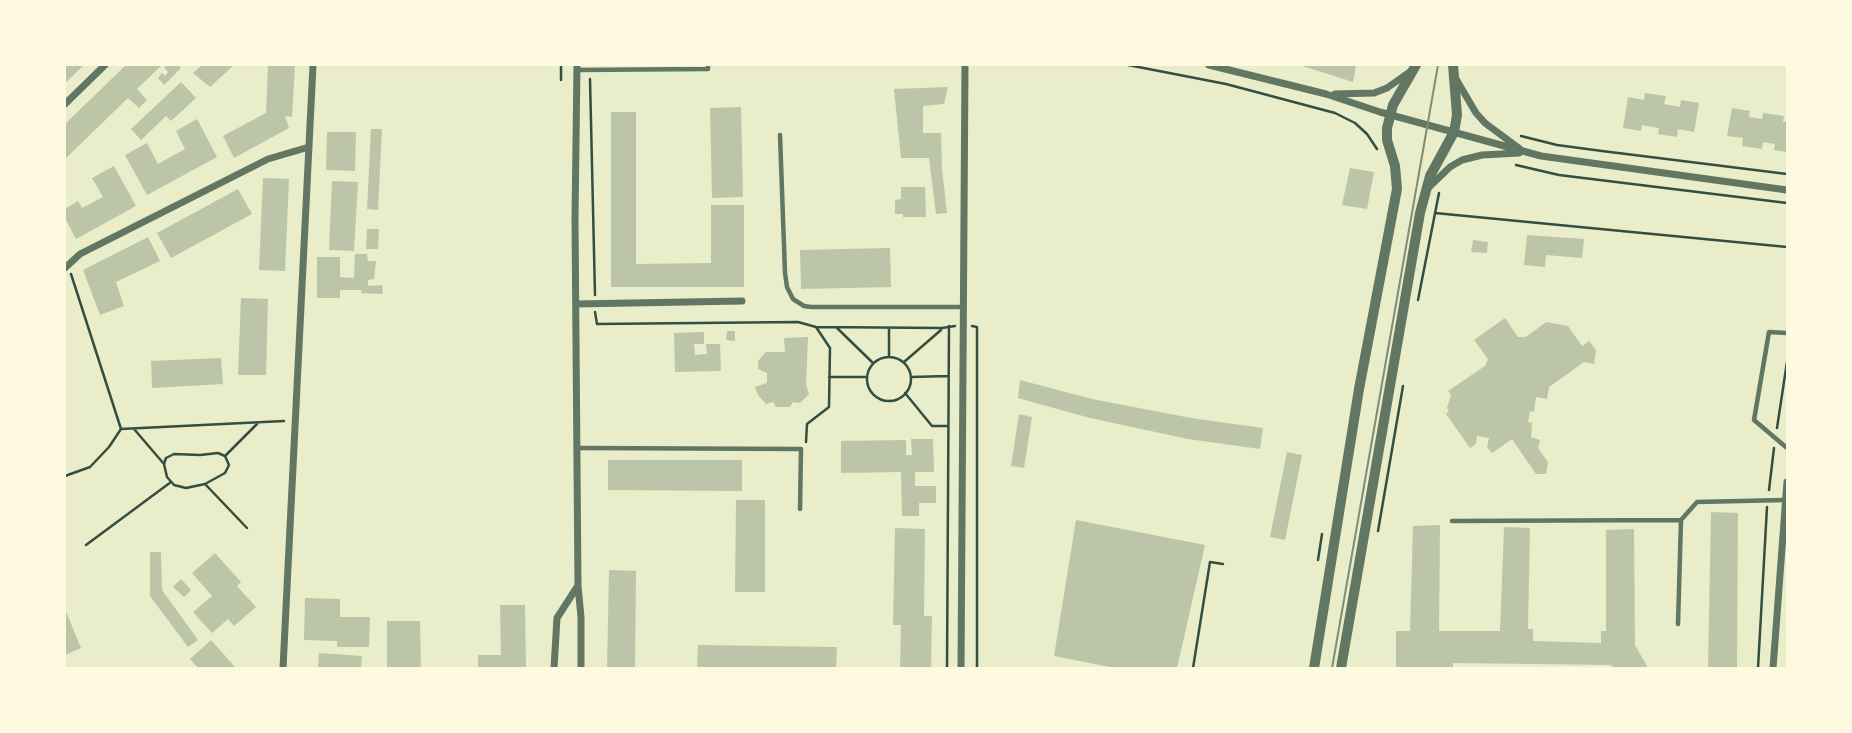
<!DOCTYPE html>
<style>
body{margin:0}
#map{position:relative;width:1852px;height:733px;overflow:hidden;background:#e9edc9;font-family:Arial,sans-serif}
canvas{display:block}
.frame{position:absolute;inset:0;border:66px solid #fefae0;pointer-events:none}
</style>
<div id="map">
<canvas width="1852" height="733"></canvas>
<div class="frame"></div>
</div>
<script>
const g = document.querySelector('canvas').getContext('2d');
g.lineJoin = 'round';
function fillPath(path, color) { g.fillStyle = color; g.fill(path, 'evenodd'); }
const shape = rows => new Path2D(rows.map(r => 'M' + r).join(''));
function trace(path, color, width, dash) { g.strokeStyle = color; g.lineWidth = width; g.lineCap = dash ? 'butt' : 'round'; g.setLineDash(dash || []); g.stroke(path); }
fillPath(shape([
 [65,65,84,65,65,83],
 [126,65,162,65,137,89,147,100,139,108,128,98,65,159,65,124],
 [167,65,178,65,181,68,164,85,158,78,162,73,165,76,168,72,164,68],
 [202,65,234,65,210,87,193,73],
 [268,65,295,65,292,117,285,116,289,128,234,158,223,136,266,113],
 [1299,65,1356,65,1353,82],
 [181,82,196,98,171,121,166,116,141,140,131,129],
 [948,87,944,104,923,106,923,133,941,133,942,169,947,213,936,214,929,158,901,158,894,89],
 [1645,93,1666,96,1664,104,1680,107,1681,100,1699,103,1694,132,1678,129,1677,137,1658,134,1659,128,1642,125,1641,131,1623,128,1628,97,1644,100],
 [741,107,743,197,712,198,710,108],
 [1732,108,1750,111,1749,117,1762,119,1763,113,1784,116,1783,122,1787,122,1787,152,1774,150,1775,144,1763,142,1762,149,1742,146,1743,138,1727,136],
 [611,112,636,112,636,264,711,263,711,205,744,205,744,287,611,287],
 [197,119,217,157,147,195,125,155,147,143,158,164,185,149,176,131],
 [371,129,382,129,378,210,367,209],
 [327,132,356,132,355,171,326,170],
 [114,166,136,206,76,239,65,218,65,209,78,201,82,208,103,197,92,178],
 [1350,168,1374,172,1367,209,1342,205],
 [263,178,289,179,285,271,259,270],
 [332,181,358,182,354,251,329,250],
 [901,187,925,187,926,217,903,217,903,214,895,214,895,200,901,199],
 [238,189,252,214,171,258,157,233],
 [367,229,379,229,378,249,366,249],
 [1527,235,1584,239,1582,258,1546,255,1545,267,1524,265],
 [148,237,160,261,116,282,124,306,100,315,83,270],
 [1473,240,1488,242,1487,253,1471,252],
 [890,248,891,287,801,289,800,250],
 [355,254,367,254,368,261,376,261,374,279,368,280,368,286,382,285,383,294,361,293,362,290,340,290,340,298,317,298,317,257,340,257,340,277,354,278],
 [241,298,268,299,266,375,238,375],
 [1505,318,1518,337,1526,337,1546,322,1568,326,1582,346,1589,341,1596,350,1594,364,1584,362,1549,387,1547,399,1536,397,1534,412,1530,411,1528,422,1532,423,1531,437,1540,440,1538,448,1548,462,1546,474,1536,474,1512,439,1492,453,1487,447,1489,438,1477,436,1476,444,1470,448,1446,414,1449,411,1447,408,1451,395,1448,391,1485,366,1488,359,1474,340],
 [727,331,735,331,735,341,726,340],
 [704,332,704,344,694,344,695,355,707,354,706,344,720,344,721,371,675,372,674,333],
 [808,337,806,385,809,394,800,403,793,402,790,407,776,407,773,402,766,404,758,395,755,387,767,383,767,373,758,369,758,361,766,352,785,352,784,338],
 [221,358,223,384,152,388,151,361],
 [1020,380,1092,399,1191,418,1263,428,1260,449,1188,439,1090,418,1018,398],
 [1019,414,1032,417,1024,468,1011,466],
 [911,439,933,439,934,472,915,472,915,486,936,486,936,503,919,503,919,516,902,516,901,472,841,473,841,441,906,440,906,455,912,455],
 [1287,452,1302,455,1285,540,1270,537],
 [608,460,742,460,742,491,608,490],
 [736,500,765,500,765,592,735,592],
 [1711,512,1738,513,1737,668,1708,668],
 [1076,520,1205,545,1177,668,1115,668,1054,656],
 [1440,525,1439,631,1500,631,1504,527,1530,528,1528,629,1533,629,1533,641,1601,643,1601,631,1606,631,1606,530,1634,529,1635,645,1648,668,1613,668,1611,665,1453,663,1453,668,1396,668,1396,631,1410,631,1413,526],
 [895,528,925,529,924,616,932,616,931,668,900,668,901,625,893,625],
 [150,552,161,552,162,590,198,640,188,647,150,596],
 [215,553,241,582,237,586,256,607,234,626,228,619,212,633,193,612,212,596,192,573],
 [609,570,636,571,635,668,607,668],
 [181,579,191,590,184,597,173,587],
 [305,598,340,599,340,617,370,617,369,647,337,647,337,641,304,640],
 [500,605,525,605,526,668,478,668,478,655,501,655],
 [65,609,81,648,65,655],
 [387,621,420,621,421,668,387,668],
 [211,640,236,668,198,668,190,659],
 [698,645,837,647,836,668,697,668],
 [319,653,362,656,361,668,318,668]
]), '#bcc5a7');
trace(shape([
 [561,65,561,80],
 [1128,65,1226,84,1335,113,1355,123,1367,134,1377,149],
 [590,79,595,295],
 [1521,136,1557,145,1602,151,1787,174],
 [1516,165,1559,175,1787,203],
 [1435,213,1787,247],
 [71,274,121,429,284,421],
 [1418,300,1439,193],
 [595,312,597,324,798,322,816,327,942,328,955,326],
 [972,326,977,327,977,668],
 [836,327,873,363],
 [889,328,889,356],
 '867 379a22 22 0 1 1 44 0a22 22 0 1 1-44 0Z',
 [904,362,941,330],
 [829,377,867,377],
 [911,377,948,376],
 [905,393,932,426,948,426],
 [1777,428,1787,362],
 [134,429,164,464,167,477,174,485,186,488,205,484,225,473,229,465,225,456,218,453,200,455,174,454,166,458,164,464],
 [806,442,807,424,829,407,830,348,816,327],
 [225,456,257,424],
 [65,476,90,467,109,447,121,429],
 [205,484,247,528],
 [1769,490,1774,448],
 [1378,531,1403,386],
 [86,545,171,482],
 [1318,560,1322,534],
 [947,668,949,326],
 [1193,668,1210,562,1223,564],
 [1758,668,1767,507]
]), '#344e41', 2.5);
trace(shape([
 [577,70,708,69,708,65],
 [780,135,785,273,787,287,793,299,804,306,811,307,962,307],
 [1787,333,1769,332,1754,420,1787,448],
 [578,448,801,449,800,509],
 [1452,521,1681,520],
 [1678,624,1681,520,1697,502,1785,500]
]), '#617663', 4.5);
trace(shape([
 [577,65,575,219,578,586,581,617,581,668],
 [1209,65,1326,94,1380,112,1541,156,1787,190],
 [1456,79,1476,113,1485,123,1520,149],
 [1335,94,1374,93,1387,88,1411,71],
 [65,104,105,65],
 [1427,189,1450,167,1462,160,1482,155,1519,153],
 [65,268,80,254,268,159,309,147],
 [576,304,742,301],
 [283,668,313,65],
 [554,668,557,618,577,587],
 [961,668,965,65],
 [1773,668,1787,482]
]), '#617663', 7);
trace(shape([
 [1314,668,1359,389,1397,189,1395,166,1387,140,1387,128,1393,105,1416,65],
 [1341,668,1420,213,1430,176,1454,132,1457,115,1453,65]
]), '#617663', 10);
trace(shape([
 [1332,668,1438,65]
]), '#7c8e77', 2);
</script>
